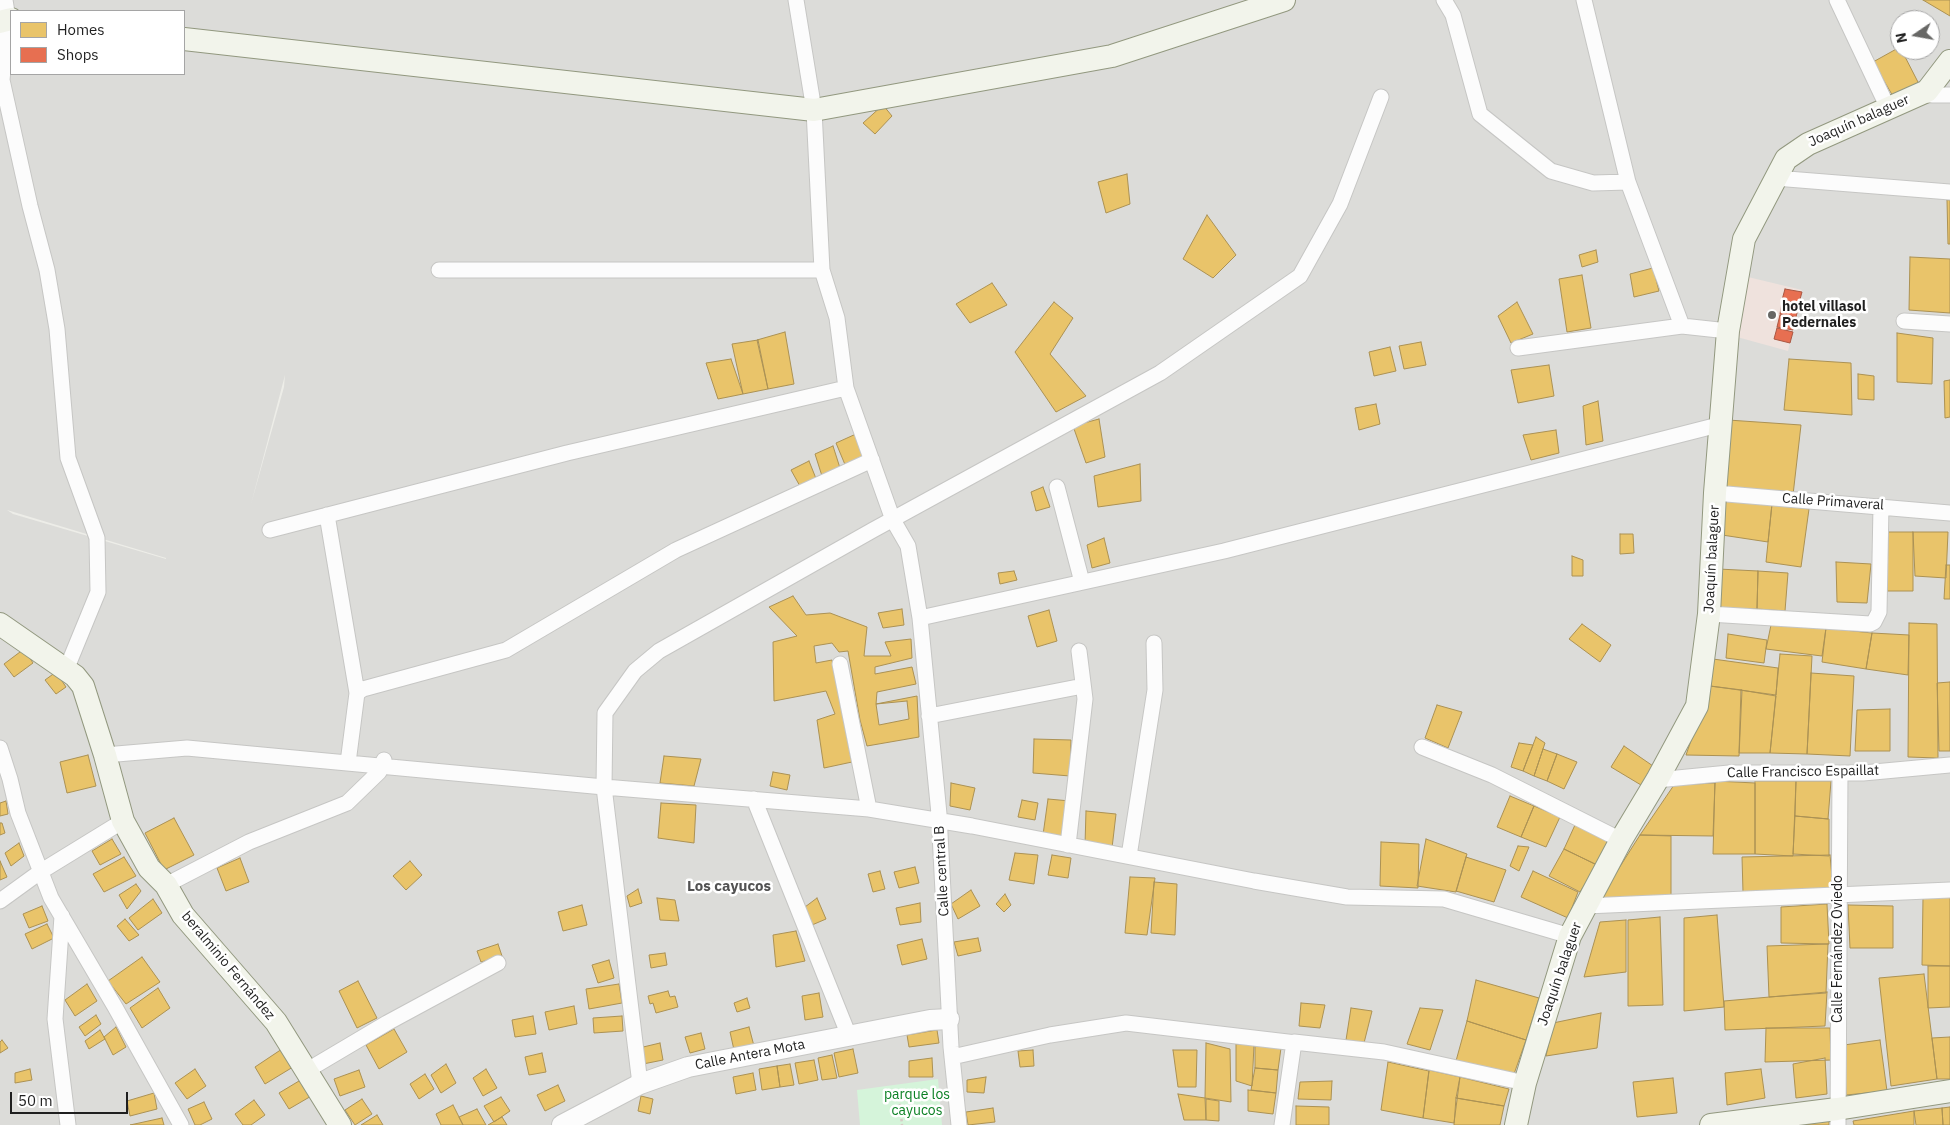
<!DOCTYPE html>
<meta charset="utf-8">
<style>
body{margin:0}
#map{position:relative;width:1950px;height:1125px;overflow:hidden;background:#edede8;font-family:"IBM Plex Sans",sans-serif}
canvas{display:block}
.legend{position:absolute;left:10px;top:10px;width:175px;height:65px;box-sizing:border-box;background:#fff;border:1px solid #a5a5a5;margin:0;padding:6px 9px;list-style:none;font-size:15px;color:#1f1f1f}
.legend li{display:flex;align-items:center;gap:10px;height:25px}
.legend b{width:25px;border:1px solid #a5a5a5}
.north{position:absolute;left:1890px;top:10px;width:50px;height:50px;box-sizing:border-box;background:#fff;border:1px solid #a5a5a5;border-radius:50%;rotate:258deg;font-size:14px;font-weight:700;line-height:20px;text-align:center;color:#1f1f1f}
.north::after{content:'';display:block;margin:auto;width:18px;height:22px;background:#676765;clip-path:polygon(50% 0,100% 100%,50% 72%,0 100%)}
.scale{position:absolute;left:10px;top:1092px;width:118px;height:22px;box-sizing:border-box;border:2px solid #1f1f1f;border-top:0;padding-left:6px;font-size:15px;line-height:18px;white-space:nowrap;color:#1f1f1f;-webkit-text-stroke:4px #fff;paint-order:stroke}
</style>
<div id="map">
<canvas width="1950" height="1125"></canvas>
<ul class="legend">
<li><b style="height:14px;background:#e9c46a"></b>Homes</li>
<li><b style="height:14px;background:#e76f51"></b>Shops</li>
</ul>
<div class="north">N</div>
<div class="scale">50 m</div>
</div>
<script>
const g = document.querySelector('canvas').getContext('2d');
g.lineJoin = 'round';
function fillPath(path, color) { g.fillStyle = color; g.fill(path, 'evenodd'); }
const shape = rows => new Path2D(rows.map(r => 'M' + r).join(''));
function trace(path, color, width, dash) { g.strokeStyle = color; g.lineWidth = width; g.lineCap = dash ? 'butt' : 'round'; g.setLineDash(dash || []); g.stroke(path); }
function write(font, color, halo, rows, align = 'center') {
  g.font = font + ' "IBM Plex Sans",sans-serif'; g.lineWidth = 5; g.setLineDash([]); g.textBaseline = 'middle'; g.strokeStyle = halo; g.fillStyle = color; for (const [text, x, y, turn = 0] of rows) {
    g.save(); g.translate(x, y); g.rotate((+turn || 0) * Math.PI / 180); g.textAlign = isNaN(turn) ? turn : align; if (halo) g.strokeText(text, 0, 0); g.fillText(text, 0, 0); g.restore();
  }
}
fillPath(shape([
 [0,0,1950,0,1950,1125,0,1125],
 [11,11,184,11,184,74,11,74],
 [1900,20,1930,20,1930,50,1900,50],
 [285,375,284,387,251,504],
 [7,510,166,558,166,559,13,514]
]), '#dcdcd9');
fillPath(shape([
 [1748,277,1802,290,1788,351,1737,337]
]), '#efe2dd');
fillPath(shape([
 [938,1079,942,1125,860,1125,857,1090]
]), '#d5f4da');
const homes = shape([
 [1923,0,1950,0,1950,16,1923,0],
 [1900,47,1920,86,1894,98,1873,62,1900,47],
 [883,105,892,116,875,134,863,123,883,105],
 [1127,174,1130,204,1106,213,1098,182,1127,174],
 [1947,200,1950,200,1950,244,1948,244,1947,200],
 [1207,215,1236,255,1213,278,1183,259,1207,215],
 [1596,250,1598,262,1582,267,1579,255,1596,250],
 [1910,257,1950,259,1950,313,1909,310,1910,257],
 [1653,268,1659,291,1634,297,1630,274,1653,268],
 [1582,275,1591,328,1567,332,1559,279,1582,275],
 [992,283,1007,305,970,323,956,304,992,283],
 [1054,302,1073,318,1050,354,1086,396,1056,412,1015,352,1054,302],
 [1517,302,1533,334,1511,343,1498,316,1517,302],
 [785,332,794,384,768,389,757,340,785,332],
 [1897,333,1933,338,1932,384,1897,382,1897,333],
 [758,340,768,389,743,394,732,344,758,340],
 [1421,342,1426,365,1404,369,1399,346,1421,342],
 [1390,347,1396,371,1374,376,1369,352,1390,347],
 [731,359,743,394,718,399,706,363,731,359],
 [1789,359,1851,363,1852,415,1784,410,1789,359],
 [1549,365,1554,396,1518,403,1511,370,1549,365],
 [1858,374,1874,376,1874,400,1858,399,1858,374],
 [1950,380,1950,417,1945,418,1944,381,1950,380],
 [1598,401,1603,441,1586,445,1583,406,1598,401],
 [1376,404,1380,424,1359,430,1355,408,1376,404],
 [1099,419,1105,457,1086,463,1073,426,1099,419],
 [1728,420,1801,425,1793,495,1724,490,1728,420],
 [1556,430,1559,453,1531,460,1523,435,1556,430],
 [856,434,865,456,846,467,836,443,856,434],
 [833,446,840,468,822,476,815,454,833,446],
 [809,461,817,481,801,488,791,470,809,461],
 [1140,464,1141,501,1098,507,1094,476,1140,464],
 [1043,487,1050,507,1036,511,1031,492,1043,487],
 [1726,500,1772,504,1768,542,1722,535,1726,500],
 [1772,504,1809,509,1801,567,1766,562,1772,504],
 [1888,532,1913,532,1913,591,1887,591,1888,532],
 [1913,532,1948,532,1946,578,1915,576,1913,532],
 [1620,534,1633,534,1634,553,1620,554,1620,534],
 [1104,538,1110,563,1092,568,1087,545,1104,538],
 [1572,556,1583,560,1583,576,1572,576,1572,556],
 [1836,562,1871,564,1867,603,1837,602,1836,562],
 [1946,565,1950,565,1950,599,1944,599,1946,565],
 [1718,569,1758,571,1757,609,1719,609,1718,569],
 [1014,571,1017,580,1000,584,998,573,1014,571],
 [1758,571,1788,573,1785,611,1757,609,1758,571],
 [793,596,806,615,830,613,867,627,864,656,891,656,885,642,911,639,912,658,875,667,875,674,912,667,916,684,877,692,876,704,917,696,919,737,867,746,860,720,848,651,839,652,832,643,814,646,816,663,832,660,852,762,824,768,817,720,835,714,826,691,774,701,773,642,797,636,769,607,793,596],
 [902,609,904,625,883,628,878,613,902,609],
 [1049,610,1057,641,1037,647,1028,616,1049,610],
 [1909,623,1937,624,1938,758,1908,757,1909,623],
 [1582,624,1611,645,1600,662,1569,639,1582,624],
 [1771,625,1826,628,1822,656,1766,649,1771,625],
 [1826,628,1872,633,1866,669,1822,662,1826,628],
 [1872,633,1909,635,1908,675,1866,669,1872,633],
 [1728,634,1767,640,1764,663,1726,658,1728,634],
 [24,649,33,663,14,677,4,664,24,649],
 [1780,654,1812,656,1807,754,1770,753,1780,654],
 [1713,659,1778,668,1776,695,1710,686,1713,659],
 [56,672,66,687,56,694,45,680,56,672],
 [1811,673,1854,676,1850,756,1807,754,1811,673],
 [1950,682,1950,751,1939,751,1937,683,1950,682],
 [1710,686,1742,690,1739,756,1686,755,1710,686],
 [1741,690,1776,696,1770,753,1739,753,1741,690],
 [907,701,909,719,879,725,876,704,907,701],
 [1437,705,1462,712,1448,748,1425,738,1437,705],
 [1890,709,1890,751,1855,751,1857,710,1890,709],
 [1536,737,1545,743,1534,776,1523,771,1536,737],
 [1034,739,1071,740,1070,776,1033,773,1034,739],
 [1519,743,1533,745,1523,771,1511,767,1519,743],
 [1624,746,1653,766,1641,785,1611,767,1624,746],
 [1543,749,1557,754,1547,781,1534,776,1543,749],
 [1557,754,1577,762,1564,789,1547,781,1557,754],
 [88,755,96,786,67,793,60,762,88,755],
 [664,756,701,759,694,786,660,783,664,756],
 [773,772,790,775,787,790,770,786,773,772],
 [1715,781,1755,783,1755,854,1713,854,1715,781],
 [1755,781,1796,781,1793,856,1755,854,1755,781],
 [1796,781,1831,781,1828,819,1795,816,1796,781],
 [951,783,975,788,970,810,950,806,951,783],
 [1715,783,1713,836,1640,835,1674,785,1715,783],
 [1510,796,1534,806,1521,837,1497,827,1510,796],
 [1048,799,1070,801,1064,838,1043,835,1048,799],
 [1022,800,1038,803,1035,820,1018,817,1022,800],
 [6,801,8,814,0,816,0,803,6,801],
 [661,803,696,805,694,843,658,838,661,803],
 [1534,806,1560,817,1546,847,1521,837,1534,806],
 [1086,811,1116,814,1112,848,1085,845,1086,811],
 [1795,816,1829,819,1829,856,1793,854,1795,816],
 [174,818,194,855,164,870,145,833,174,818],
 [0,823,2,823,5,833,0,835,0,823],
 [1575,825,1609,841,1597,865,1564,849,1575,825],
 [1640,835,1671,836,1671,896,1600,898,1640,835],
 [112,839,121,854,100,865,92,851,112,839],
 [1426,839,1467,854,1456,892,1417,886,1426,839],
 [1381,842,1419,844,1418,888,1380,886,1381,842],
 [19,843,24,856,11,866,5,853,19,843],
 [1518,846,1529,847,1519,871,1510,866,1518,846],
 [1564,849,1597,865,1580,892,1549,876,1564,849],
 [1015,853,1038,855,1034,884,1009,880,1015,853],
 [1052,855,1071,858,1068,878,1048,875,1052,855],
 [1830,855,1833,888,1743,892,1742,857,1830,855],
 [124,857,136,876,104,892,93,874,124,857],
 [1466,857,1506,870,1494,902,1456,891,1466,857],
 [240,858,249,882,226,891,217,868,240,858],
 [0,861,7,877,0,880,0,861],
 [410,861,422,875,406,890,393,876,410,861],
 [915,867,919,883,899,888,894,872,915,867],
 [880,871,885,889,873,892,868,874,880,871],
 [1533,871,1578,892,1568,918,1521,897,1533,871],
 [1130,877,1155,878,1147,935,1125,933,1130,877],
 [1154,882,1177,884,1175,935,1151,933,1154,882],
 [136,884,141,891,127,909,119,895,136,884],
 [638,889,642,903,630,907,627,896,638,889],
 [971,890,980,906,958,919,951,904,971,890],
 [1005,894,1011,905,1004,912,996,904,1005,894],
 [1950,896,1950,966,1922,965,1923,898,1950,896],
 [657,898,675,900,679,921,660,920,657,898],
 [817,898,826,919,812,925,805,907,817,898],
 [153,899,162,913,138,930,129,918,153,899],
 [920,903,921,922,900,925,896,908,920,903],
 [1827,904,1829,944,1781,943,1781,907,1827,904],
 [582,905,587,925,563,931,558,912,582,905],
 [1848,905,1893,906,1893,948,1850,948,1848,905],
 [42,906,48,921,29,928,23,914,42,906],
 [1717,915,1724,1007,1684,1011,1684,918,1717,915],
 [1660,917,1663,1005,1628,1006,1628,920,1660,917],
 [125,919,139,935,129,941,117,926,125,919],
 [1626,920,1626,972,1584,977,1600,922,1626,920],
 [47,924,54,938,32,949,25,934,47,924],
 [796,931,805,961,776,967,773,935,796,931],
 [978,938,981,951,958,956,954,942,978,938],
 [922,939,927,959,902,965,897,945,922,939],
 [498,944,502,956,481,962,477,951,498,944],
 [1828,944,1826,993,1769,997,1767,946,1828,944],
 [665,953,667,965,651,968,649,955,665,953],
 [142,957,160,982,126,1004,108,981,142,957],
 [609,960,614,978,598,983,592,965,609,960],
 [1928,966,1950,966,1950,1007,1928,1008,1928,966],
 [1924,974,1937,1079,1891,1086,1879,978,1924,974],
 [1476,980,1539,998,1526,1040,1467,1021,1476,980],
 [358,981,377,1018,357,1028,339,991,358,981],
 [87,984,97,1001,75,1016,65,1000,87,984],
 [619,984,622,1003,589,1009,586,989,619,984],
 [158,988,170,1008,142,1028,130,1008,158,988],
 [668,991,670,997,675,996,678,1007,656,1013,653,1003,650,1004,648,996,668,991],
 [1827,992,1825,1026,1725,1030,1724,1001,1827,992],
 [819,993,823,1017,805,1020,802,996,819,993],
 [747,998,750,1008,737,1012,734,1003,747,998],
 [1301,1003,1325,1005,1320,1028,1299,1026,1301,1003],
 [574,1006,577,1024,549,1030,545,1012,574,1006],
 [1351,1008,1372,1011,1364,1043,1346,1040,1351,1008],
 [1420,1008,1443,1010,1430,1050,1407,1044,1420,1008],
 [1601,1013,1597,1048,1546,1056,1553,1023,1601,1013],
 [96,1015,101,1024,85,1036,79,1027,96,1015],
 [533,1016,536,1034,515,1037,512,1020,533,1016],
 [622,1016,623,1031,594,1033,593,1018,622,1016],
 [1467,1021,1526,1040,1514,1074,1456,1061,1467,1021],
 [116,1027,126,1047,113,1055,104,1037,116,1027],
 [749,1027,754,1046,734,1050,730,1032,749,1027],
 [1766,1028,1830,1028,1831,1060,1765,1062,1766,1028],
 [394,1029,407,1052,379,1069,366,1045,394,1029],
 [100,1030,105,1039,89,1049,85,1041,100,1030],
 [937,1030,939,1043,909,1047,907,1035,937,1030],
 [701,1033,705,1049,690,1053,685,1037,701,1033],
 [1950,1037,1950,1079,1937,1079,1932,1038,1950,1037],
 [2,1040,8,1048,0,1053,0,1042,2,1040],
 [1880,1040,1887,1091,1846,1095,1844,1045,1880,1040],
 [660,1043,663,1060,643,1064,639,1048,660,1043],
 [1206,1043,1230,1049,1231,1102,1205,1098,1206,1043],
 [1236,1044,1254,1045,1252,1086,1236,1081,1236,1044],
 [1255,1045,1281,1048,1278,1070,1255,1068,1255,1045],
 [282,1049,293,1067,265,1084,255,1067,282,1049],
 [853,1049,858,1073,839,1077,834,1053,853,1049],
 [1033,1050,1034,1066,1020,1067,1018,1051,1033,1050],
 [1173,1050,1197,1050,1196,1087,1178,1087,1173,1050],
 [542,1053,546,1072,529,1075,525,1057,542,1053],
 [832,1055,837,1078,822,1080,818,1058,832,1055],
 [932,1058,933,1077,909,1077,909,1061,932,1058],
 [1825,1058,1827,1094,1796,1098,1793,1064,1825,1058],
 [814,1060,818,1080,799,1084,795,1063,814,1060],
 [1388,1062,1429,1071,1423,1118,1381,1110,1388,1062],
 [446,1064,456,1083,441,1093,431,1075,446,1064],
 [790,1064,794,1085,780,1087,777,1066,790,1064],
 [777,1066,780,1087,762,1090,759,1069,777,1066],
 [1255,1068,1278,1070,1276,1093,1251,1090,1255,1068],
 [30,1069,32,1080,15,1083,15,1073,30,1069],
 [195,1069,206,1086,187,1099,175,1083,195,1069],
 [486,1069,497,1088,483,1096,473,1078,486,1069],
 [1761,1069,1765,1098,1727,1105,1725,1073,1761,1069],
 [359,1070,365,1087,340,1096,334,1079,359,1070],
 [1429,1070,1460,1077,1454,1123,1423,1118,1429,1070],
 [753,1073,756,1090,736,1094,733,1077,753,1073],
 [425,1074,434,1089,419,1099,410,1084,425,1074],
 [986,1077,984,1093,967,1092,967,1080,986,1077],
 [1460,1077,1509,1089,1504,1106,1456,1098,1460,1077],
 [304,1078,313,1095,289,1109,279,1093,304,1078],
 [1673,1078,1677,1113,1637,1117,1633,1082,1673,1078],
 [1332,1081,1331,1100,1298,1099,1300,1082,1332,1081],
 [558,1085,565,1101,545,1111,537,1095,558,1085],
 [1248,1090,1276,1093,1273,1114,1248,1111,1248,1090],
 [154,1093,157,1109,130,1116,127,1101,154,1093],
 [1178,1094,1205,1098,1206,1120,1184,1120,1178,1094],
 [641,1096,653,1099,650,1114,638,1111,641,1096],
 [501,1097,510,1111,494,1122,484,1106,501,1097],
 [1456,1098,1504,1106,1500,1125,1454,1125,1456,1098],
 [362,1099,372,1114,355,1125,345,1110,362,1099],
 [1206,1099,1219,1101,1219,1121,1206,1120,1206,1099],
 [254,1100,265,1115,251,1125,243,1125,235,1114,254,1100],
 [204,1102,212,1119,200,1125,195,1125,188,1109,204,1102],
 [453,1105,463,1125,441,1125,436,1114,453,1105],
 [1296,1106,1329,1107,1329,1125,1296,1125,1296,1106],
 [1950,1107,1950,1125,1943,1125,1942,1108,1950,1107],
 [993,1108,995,1122,968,1125,966,1112,993,1108],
 [1942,1108,1943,1125,1916,1125,1914,1111,1942,1108],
 [477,1109,486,1125,463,1125,459,1117,477,1109],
 [1914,1111,1914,1125,1854,1125,1853,1121,1914,1111],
 [377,1115,383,1125,361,1125,377,1115],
 [502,1117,507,1125,488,1125,502,1117],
 [162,1118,164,1125,130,1125,162,1118],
 [1829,1120,1829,1125,1804,1125,1829,1120]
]);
fillPath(homes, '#e9c46a');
trace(homes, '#ac9254', 1);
const shops = shape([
 [1785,289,1802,292,1799,303,1782,300,1785,289],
 [1782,301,1799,305,1796,317,1780,314,1782,301],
 [1780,315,1796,318,1793,330,1777,327,1780,315],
 [1777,328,1793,332,1790,343,1774,339,1777,328]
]);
fillPath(shops, '#e76f51');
trace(shops, '#ab5742', 1);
const minor = shape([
 [5,0,8,19,2,80,30,206,47,270,57,329,68,458,97,538,98,592,66,670],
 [796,0,814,110,822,270,837,318,846,388,893,520,908,546,920,618,939,814,951,1047,959,1125],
 [1444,0,1453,15,1480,114,1551,171,1593,183,1628,182,1682,326],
 [1584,0,1628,182],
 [1837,0,1888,108],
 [1919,95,1950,95],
 [1775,178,1950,192],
 [439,270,822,270],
 [1904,321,1950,324],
 [1518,348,1682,326,1728,331],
 [1057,487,1082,582],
 [1715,493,1950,513],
 [327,515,357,693],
 [270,530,567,453,846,388],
 [1709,614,1870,624,1874,622,1879,612,1881,506],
 [920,618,1224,551,1722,424],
 [840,664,869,809],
 [929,716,1083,686],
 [1422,747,1492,775,1621,840],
 [0,748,10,779,18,813,51,898,115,1007,181,1125],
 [105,755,187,748,604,787,869,809,972,826,1254,881,1347,897,1444,899,1570,936],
 [349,755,357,693,363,689,506,650,676,550,872,460],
 [1657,780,1729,773,1863,773,1950,765],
 [754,799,849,1036],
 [1068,845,1085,699,1079,651],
 [1129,856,1155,690,1154,643],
 [166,885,249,842,347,803,379,772,384,760],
 [0,901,40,872,123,821],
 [1586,906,1950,890],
 [62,916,55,1019,68,1125],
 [952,1057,1050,1035,1126,1023,1296,1043],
 [306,1071,387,1023,498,963],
 [640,1084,604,787,605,713,635,671,659,651,873,530,1160,373,1300,276,1340,204,1381,97],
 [1282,1125,1294,1042,1384,1052,1525,1083],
 [1838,1125,1840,773]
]);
const tertiary = shape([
 [562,1125,640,1084,688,1067,930,1020,949,1019]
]);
const secondary = shape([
 [0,22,11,19],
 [184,39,814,110,1112,56,1284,0],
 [0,624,75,676,83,686,105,755,123,821,149,868,166,885,183,915,276,1022,340,1125],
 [1516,1125,1525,1083,1570,936,1621,840,1657,780,1697,706,1709,614,1715,493,1728,331,1744,239,1786,159,1808,144,1927,91,1950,61],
 [1711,1125,1837,1109,1950,1091]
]);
trace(minor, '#c6c6c4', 17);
trace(tertiary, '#c6c6c4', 22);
trace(secondary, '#92987f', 24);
trace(shape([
 [899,1094,902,1125]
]), '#d7cbc6', 2.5, [2.5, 2.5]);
trace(minor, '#fcfcfc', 15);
trace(tertiary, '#fcfcfc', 20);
trace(secondary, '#f2f4eb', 22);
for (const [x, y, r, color] of [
 [1772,315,5,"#676765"]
]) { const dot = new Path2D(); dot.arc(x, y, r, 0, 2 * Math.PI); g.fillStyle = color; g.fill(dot); trace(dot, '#fff', 2); }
write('14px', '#1f1f1f', '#fff', [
 ["Joaquín balaguer",1859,121,-24],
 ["Calle Primaveral",1833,502,4],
 ["Joaquín balaguer",1712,559,-87],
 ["Calle Francisco Espaillat",1803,772,-1],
 ["Calle central B",942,871,-93],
 ["Calle Fernández Oviedo",1838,949,-90],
 ["beralminio Fernández",228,966,50],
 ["Joaquín balaguer",1560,974,-71],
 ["Calle Antera Mota",750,1055,-11]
]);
write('bold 14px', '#1f1f1f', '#fff', [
 ["hotel villasol",1782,307],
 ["Pedernales",1782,323]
], 'left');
write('14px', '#0a8023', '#fff', [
 ["parque los",917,1095],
 ["cayucos",917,1111]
]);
write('bold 15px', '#525252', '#fff', [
 ["Los cayucos",729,887]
]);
</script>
